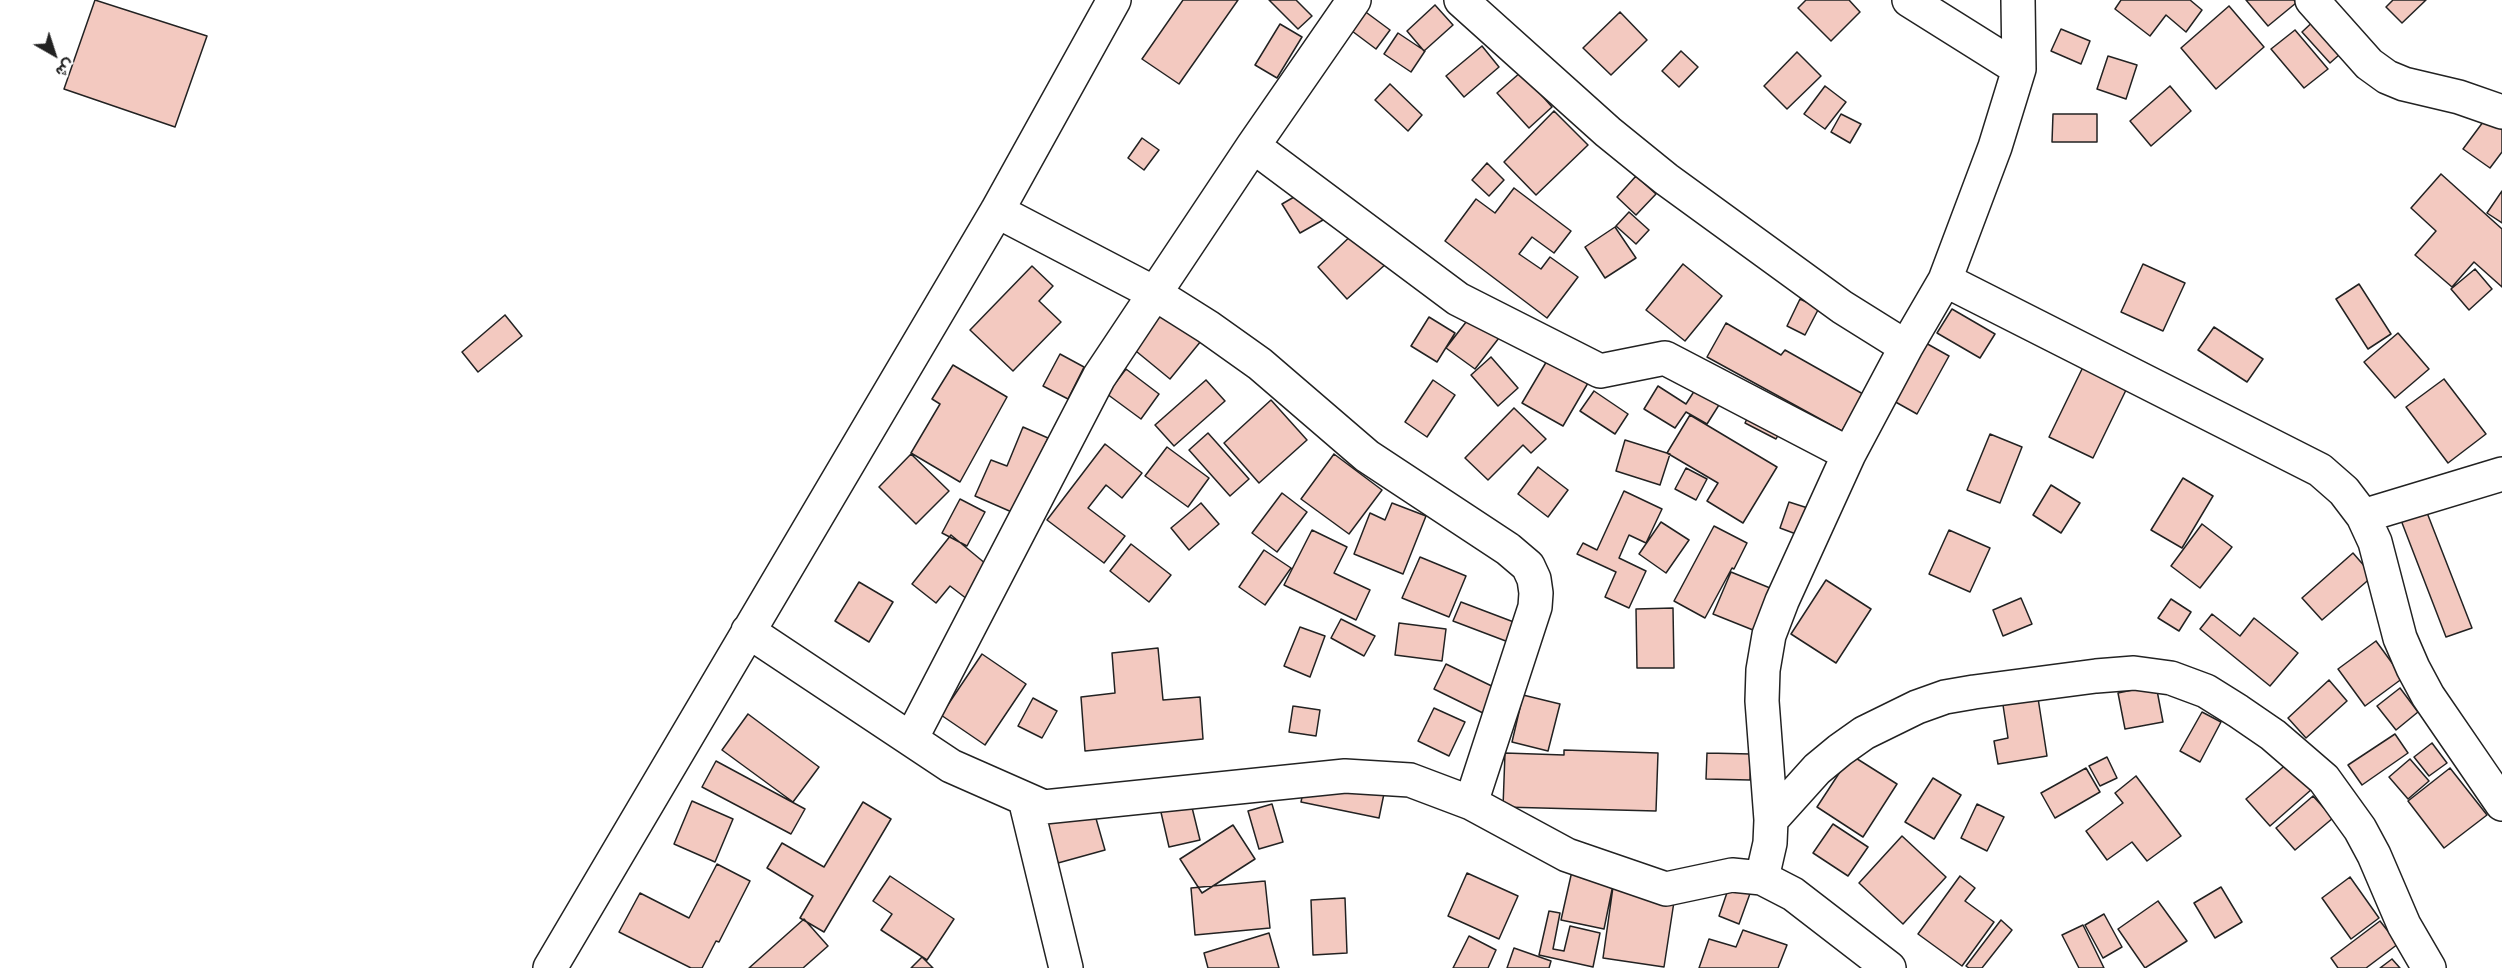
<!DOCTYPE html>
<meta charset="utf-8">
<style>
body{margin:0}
#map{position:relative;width:2502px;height:968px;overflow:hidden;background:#fff;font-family:"Public Sans",Vazirmatn,sans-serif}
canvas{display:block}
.north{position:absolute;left:24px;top:24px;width:60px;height:60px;-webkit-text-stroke:4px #fff;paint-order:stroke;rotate:141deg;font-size:16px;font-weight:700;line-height:24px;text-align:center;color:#222}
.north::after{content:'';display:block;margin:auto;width:21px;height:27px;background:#222;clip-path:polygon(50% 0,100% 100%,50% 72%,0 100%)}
</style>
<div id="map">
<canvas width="2502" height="968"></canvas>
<div class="north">ش</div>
</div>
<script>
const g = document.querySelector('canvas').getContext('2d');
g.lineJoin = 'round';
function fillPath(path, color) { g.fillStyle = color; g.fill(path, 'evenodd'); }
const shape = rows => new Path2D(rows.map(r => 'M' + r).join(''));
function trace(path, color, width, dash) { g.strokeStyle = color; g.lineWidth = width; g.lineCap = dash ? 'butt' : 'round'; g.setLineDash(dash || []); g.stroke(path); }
const building = shape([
 [95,0,207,36,175,127,64,89,95,0],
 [1183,0,1238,0,1179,84,1142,59,1183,0],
 [1269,0,1296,0,1312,16,1298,29,1269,0],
 [1806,0,1849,0,1860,12,1831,41,1798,8,1806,0],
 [2121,0,2190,0,2202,10,2186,32,2166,15,2150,36,2115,9,2121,0],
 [2246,0,2294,0,2296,3,2268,26,2246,0],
 [2393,0,2426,0,2402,23,2386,7,2393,0],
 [1435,5,1453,25,1424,51,1407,31,1435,5],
 [2229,6,2264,47,2216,89,2181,48,2229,6],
 [1363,10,1390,30,1376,49,1348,28,1363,10],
 [1620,12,1647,40,1611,75,1583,48,1620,12],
 [2319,16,2348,47,2330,63,2302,32,2319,16],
 [1280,24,1302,37,1277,78,1255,65,1280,24],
 [2061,29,2090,41,2081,64,2051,51,2061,29],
 [2295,30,2328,69,2304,88,2271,49,2295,30],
 [1398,33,1425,51,1411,72,1384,54,1398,33],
 [1482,46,1499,67,1464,97,1446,76,1482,46],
 [1681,51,1698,67,1679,87,1662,71,1681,51],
 [1797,52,1821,76,1787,109,1764,86,1797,52],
 [2108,56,2137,65,2126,99,2097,89,2108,56],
 [1521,72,1552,107,1529,128,1497,93,1521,72],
 [1390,84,1422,115,1408,131,1375,100,1390,84],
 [1825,86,1846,102,1825,129,1804,114,1825,86],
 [2170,86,2191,111,2151,146,2130,121,2170,86],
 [1554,111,1588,145,1536,195,1504,162,1554,111],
 [1841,114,1861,124,1850,143,1831,132,1841,114],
 [2053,114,2097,114,2097,142,2052,142,2053,114],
 [2486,118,2502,130,2502,152,2490,168,2463,149,2486,118],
 [1142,138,1159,150,1144,170,1128,158,1142,138],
 [1487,163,1504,180,1489,196,1472,180,1487,163],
 [2441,174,2502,229,2502,287,2474,262,2452,287,2415,255,2436,231,2411,208,2441,174],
 [1636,176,1656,194,1636,215,1617,197,1636,176],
 [1514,188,1571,231,1554,253,1532,237,1519,254,1541,269,1550,257,1578,277,1547,318,1445,241,1476,199,1495,213,1514,188],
 [1306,190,1323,220,1300,233,1282,204,1306,190],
 [2502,191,2502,223,2487,213,2502,191],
 [1629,212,1649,230,1636,244,1616,226,1629,212],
 [1615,227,1636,258,1605,278,1585,247,1615,227],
 [1357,230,1387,263,1347,299,1318,267,1357,230],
 [1683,264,1722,296,1685,341,1646,310,1683,264],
 [2143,264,2185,283,2163,331,2121,312,2143,264],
 [1032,266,1053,286,1039,301,1061,322,1013,371,970,330,1032,266],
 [2475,269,2492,289,2469,310,2451,289,2475,269],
 [2359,284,2391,334,2368,349,2336,299,2359,284],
 [1800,299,1819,308,1805,335,1787,326,1800,299],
 [1952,309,1995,334,1980,358,1937,333,1952,309],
 [1162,310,1201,341,1170,379,1131,347,1162,310],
 [1473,313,1502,334,1475,369,1446,348,1473,313],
 [505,315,522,336,478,372,462,352,505,315],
 [1429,317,1455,333,1437,362,1411,346,1429,317],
 [1726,323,1781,355,1785,350,1863,394,1842,431,1707,357,1726,323],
 [2214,327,2263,359,2247,382,2198,350,2214,327],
 [2398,333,2429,369,2395,398,2364,362,2398,333],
 [1924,342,1949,356,1917,414,1892,400,1924,342],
 [1060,354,1084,367,1068,399,1043,386,1060,354],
 [1491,357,1518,388,1498,406,1471,375,1491,357],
 [1548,359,1588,383,1563,426,1522,403,1548,359],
 [953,365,1007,397,960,482,911,453,940,404,932,399,953,365],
 [2083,367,2127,388,2093,458,2049,437,2083,367],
 [1126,369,1159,394,1141,419,1107,394,1126,369],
 [2444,379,2486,434,2448,463,2406,407,2444,379],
 [1206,380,1225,401,1174,446,1155,425,1206,380],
 [1433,380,1455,395,1427,437,1405,422,1433,380],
 [1700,382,1724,397,1707,424,1686,412,1675,428,1644,409,1658,386,1686,404,1700,382],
 [1594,391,1628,414,1615,434,1580,411,1594,391],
 [1271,400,1307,440,1259,483,1224,443,1271,400],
 [1753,407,1785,423,1776,439,1745,423,1753,407],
 [1514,408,1546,439,1531,453,1523,445,1488,480,1465,458,1514,408],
 [1690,415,1777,467,1743,523,1707,501,1718,483,1667,453,1690,415],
 [1023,427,1048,438,1014,513,975,496,991,460,1007,466,1023,427],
 [1208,433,1249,479,1230,496,1189,450,1208,433],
 [1990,434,2022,447,2000,503,1967,490,1990,434],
 [1625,440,1670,454,1660,485,1616,471,1625,440],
 [1105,444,1142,473,1122,498,1106,485,1088,508,1125,536,1104,563,1047,520,1105,444],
 [1167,447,1209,478,1188,507,1145,476,1167,447],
 [911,454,949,491,916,524,879,487,911,454],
 [1334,454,1382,490,1349,534,1301,499,1334,454],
 [1538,467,1568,490,1548,517,1518,494,1538,467],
 [1686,468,1707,479,1696,500,1675,489,1686,468],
 [2183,478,2213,496,2182,548,2151,530,2183,478],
 [2051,485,2080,503,2061,533,2033,515,2051,485],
 [1624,491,1662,509,1646,543,1629,535,1619,558,1646,571,1629,608,1605,597,1616,572,1577,554,1583,543,1597,550,1624,491],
 [1282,493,1307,512,1277,552,1252,533,1282,493],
 [960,499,985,512,967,546,942,533,960,499],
 [1789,502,1814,510,1804,537,1780,528,1789,502],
 [1201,503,1219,524,1189,550,1171,528,1201,503],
 [1392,503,1426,516,1403,574,1354,554,1370,513,1385,520,1392,503],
 [2424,505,2472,628,2446,637,2399,515,2424,505],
 [1661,522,1689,540,1666,573,1639,554,1661,522],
 [2202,524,2232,547,2200,588,2171,566,2202,524],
 [1714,526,1747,543,1734,569,1732,568,1705,618,1674,601,1714,526],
 [1312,530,1347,547,1334,573,1370,590,1356,620,1284,585,1312,530],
 [1949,530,1990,548,1970,592,1929,574,1949,530],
 [951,535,992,569,967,599,950,586,936,603,912,584,951,535],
 [1131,544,1171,575,1149,602,1110,571,1131,544],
 [1264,550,1291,568,1265,605,1239,587,1264,550],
 [2353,553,2373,576,2322,620,2302,598,2353,553],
 [1420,557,1466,576,1449,617,1402,598,1420,557],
 [1731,572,1770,588,1753,630,1713,614,1731,572],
 [1826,580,1871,609,1836,663,1791,634,1826,580],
 [859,582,893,602,869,642,835,621,859,582],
 [2021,598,2032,624,2003,636,1993,610,2021,598],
 [2171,599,2191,612,2179,631,2158,618,2171,599],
 [1461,602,1519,624,1511,643,1453,621,1461,602],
 [1673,608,1674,668,1637,668,1636,609,1673,608],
 [2212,614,2240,636,2254,618,2298,653,2270,686,2200,629,2212,614],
 [1341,619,1375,636,1364,656,1331,638,1341,619],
 [1399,623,1446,629,1442,661,1395,655,1399,623],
 [1300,627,1325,636,1310,677,1284,666,1300,627],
 [2376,641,2403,678,2365,706,2338,669,2376,641],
 [1158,648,1163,700,1200,697,1203,739,1085,751,1081,697,1115,693,1112,653,1158,648],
 [982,654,1026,684,985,745,941,715,982,654],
 [1446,664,1500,690,1487,715,1434,689,1446,664],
 [2329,680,2347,701,2306,738,2288,718,2329,680],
 [2156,685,2163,722,2125,729,2118,693,2156,685],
 [2400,688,2418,712,2396,730,2377,706,2400,688],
 [1523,695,1560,704,1548,751,1512,742,1523,695],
 [1033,698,1057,711,1042,738,1018,726,1033,698],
 [2038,698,2047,756,1998,764,1994,741,2008,738,2003,705,2038,698],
 [1293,706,1320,710,1316,736,1289,732,1293,706],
 [1434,708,1465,722,1449,756,1418,741,1434,708],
 [2202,712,2221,722,2200,762,2180,751,2202,712],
 [748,714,819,767,793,802,722,750,748,714],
 [2395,734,2408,753,2362,785,2348,765,2395,734],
 [2432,743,2447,763,2429,776,2414,757,2432,743],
 [1564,750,1658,753,1656,811,1503,807,1505,753,1564,755,1564,750],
 [1707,753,1751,754,1750,780,1706,779,1707,753],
 [1851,755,1897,784,1863,837,1817,807,1851,755],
 [2107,757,2117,778,2100,786,2089,766,2107,757],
 [2410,759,2429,781,2408,799,2389,777,2410,759],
 [716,761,805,809,791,834,702,787,716,761],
 [2289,762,2312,789,2270,826,2246,799,2289,762],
 [1309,763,1387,779,1379,818,1301,802,1309,763],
 [2086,768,2100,792,2055,818,2041,793,2086,768],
 [2450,768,2487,815,2444,848,2408,801,2450,768],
 [2136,776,2181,836,2147,861,2132,842,2107,860,2086,831,2123,803,2115,793,2136,776],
 [1933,778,1961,795,1934,839,1905,822,1933,778],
 [1087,787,1105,850,1058,863,1040,801,1087,787],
 [1187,787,1200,840,1169,847,1157,795,1187,787],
 [2313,796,2333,818,2295,850,2276,828,2313,796],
 [692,801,733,819,715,862,674,844,692,801],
 [863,802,891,819,824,932,800,918,813,896,767,868,782,843,824,867,863,802],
 [1272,804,1283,842,1259,849,1248,811,1272,804],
 [1977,804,2004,817,1987,851,1961,838,1977,804],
 [1833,824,1868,847,1848,876,1813,853,1833,824],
 [1233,825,1255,859,1202,893,1180,859,1233,825],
 [1902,836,1946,877,1903,924,1859,883,1902,836],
 [1574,862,1616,870,1604,929,1561,920,1574,862],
 [717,864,750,881,719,942,716,941,702,968,691,968,619,932,640,893,689,918,717,864],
 [1467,873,1518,896,1499,939,1448,916,1467,873],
 [1615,873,1677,882,1664,967,1603,958,1615,873],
 [890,876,954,919,927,960,881,930,892,914,873,901,890,876],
 [1960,876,1975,888,1965,901,1994,922,1962,966,1918,934,1960,876],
 [2350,877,2379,918,2351,939,2322,898,2350,877],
 [1265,881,1270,928,1195,935,1191,888,1265,881],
 [1731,881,1752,888,1739,924,1719,916,1731,881],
 [2221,887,2242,922,2215,938,2194,903,2221,887],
 [1345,898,1347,953,1313,955,1311,900,1345,898],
 [2158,901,2187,941,2145,968,2118,929,2158,901],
 [1549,911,1560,913,1553,949,1564,951,1570,926,1600,933,1593,967,1539,955,1549,911],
 [2104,914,2122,947,2103,958,2085,925,2104,914],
 [804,919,828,946,803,968,749,968,804,919],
 [2001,920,2012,930,1982,968,1969,968,1966,966,2001,920],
 [2380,921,2398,944,2366,968,2338,968,2331,958,2380,921],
 [2083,925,2104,968,2079,968,2062,935,2083,925],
 [1743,930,1787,945,1778,968,1699,968,1709,939,1736,947,1743,930],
 [1269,933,1279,968,1208,968,1204,953,1269,933],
 [1469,936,1496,950,1488,968,1453,968,1469,936],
 [1514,948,1551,961,1549,968,1507,968,1514,948],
 [922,957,933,968,911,968,922,957],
 [2392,959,2400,968,2380,968,2392,959]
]);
fillPath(building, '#f3c9c0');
trace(building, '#222', 1.5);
const minor = shape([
 [1461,0,1608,132,1666,179,1842,307,1906,347],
 [1909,0,2019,69],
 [2312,0,2369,64,2387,77,2404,84,2459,97,2502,112],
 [1253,146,1458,299,1600,371,1665,358,1849,454],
 [997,211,1154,293,1208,327,1260,364,1367,456,1508,549,1528,566,1534,579,1536,593,1535,607,1471,803],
 [1945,280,2320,470,2344,491,2363,516,2375,542,2400,638,2413,668,2428,696,2502,804],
 [2363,516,2502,474],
 [748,631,951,766,1044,807,1345,776,1410,780,1471,803,1567,855,1666,889,1732,875,1762,878,1793,894,1889,968],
 [911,739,1099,377,1253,146,1354,0],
 [1025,799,1066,968],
 [1771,820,1817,769,1840,750,1864,733,1917,707,1945,697,1974,692,2096,676,2134,673,2171,678,2206,691,2238,711,2273,735,2324,779,2360,829,2374,855,2404,925,2429,968],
 [1762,878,1770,843,1771,820,1762,701,1763,670,1769,635,1782,601,1849,454,1906,347,1945,280,1995,147,2019,69,2018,0],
 [550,968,997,211,1114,0]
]);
trace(minor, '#222', 36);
trace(minor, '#fff', 33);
</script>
